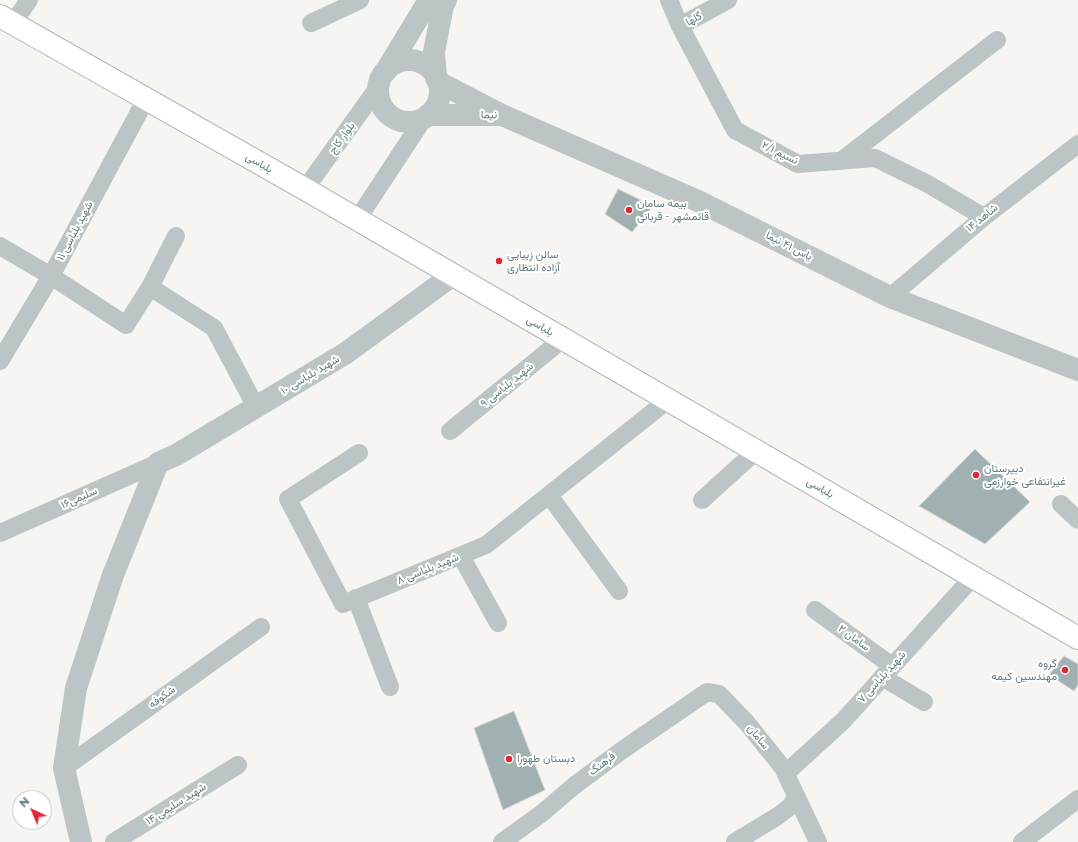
<!DOCTYPE html>
<meta charset="utf-8">
<style>
body{margin:0}
#map{position:relative;width:1078px;height:842px;overflow:hidden;background:#f6f5f2;font-family:Montserrat,sans-serif}
canvas{display:block}
.north{position:absolute;left:12px;top:790px;width:40px;height:40px;box-sizing:border-box;background:#fff;border:1px solid #c0cacb;border-radius:50%;rotate:316deg;font-size:11px;font-weight:700;line-height:16px;text-align:center;color:#617a7e}
.north::after{content:'';display:block;margin:auto;width:14px;height:18px;background:#e32535;clip-path:polygon(50% 0,100% 100%,50% 72%,0 100%)}
</style>
<div id="map">
<canvas width="1078" height="842"></canvas>
<div class="north">N</div>
</div>
<script>
const g = document.querySelector('canvas').getContext('2d');
g.lineJoin = 'round';
function fillPath(path, color) { g.fillStyle = color; g.fill(path, 'evenodd'); }
const shape = rows => new Path2D(rows.map(r => 'M' + r).join(''));
function trace(path, color, width, dash) { g.strokeStyle = color; g.lineWidth = width; g.lineCap = dash ? 'butt' : 'round'; g.setLineDash(dash || []); g.stroke(path); }
function write(font, color, halo, rows, align = 'center') {
  g.font = font + ' Montserrat,Vazirmatn,sans-serif'; g.lineWidth = 4; g.setLineDash([]); g.textBaseline = 'middle'; g.strokeStyle = halo; g.fillStyle = color; for (const [text, x, y, turn = 0] of rows) {
    g.save(); g.translate(x, y); g.rotate((+turn || 0) * Math.PI / 180); g.textAlign = isNaN(turn) ? turn : align; if (halo) g.strokeText(text, 0, 0); g.fillText(text, 0, 0); g.restore();
  }
}
const building = shape([
 [618,189,653,206,632,232,605,214,618,189],
 [975,449,1030,502,985,544,919,506,975,449],
 [1064,656,1078,664,1078,685,1074,691,1049,675,1064,656],
 [514,711,545,790,503,810,474,728,514,711]
]);
fillPath(building, '#a1b0b1');
trace(building, '#d7d7d5', 1);
const secondary = shape([
 [0,16,305,189,1078,638]
]);
trace(secondary, '#afb8ba', 24);
trace(shape([
 [669,0,680,26,735,130,798,164,875,158,926,183,984,217],
 [13,23,29,0],
 [311,23,360,0],
 [680,26,728,0],
 [841,161,997,40],
 [305,189,379,86],
 [357,220,424,118],
 [0,246,51,276,126,325,150,287,214,328,256,407],
 [150,287,176,236],
 [890,297,984,217,1078,144],
 [0,361,51,276,146,99],
 [450,431,563,339],
 [359,453,288,499,343,604,486,545,668,400],
 [549,495,619,591],
 [702,500,756,451],
 [1061,504,1078,520],
 [0,533,158,463],
 [461,556,498,623],
 [356,598,390,687],
 [815,610,892,666],
 [882,677,924,702],
 [64,768,261,627],
 [786,773,843,721,973,577],
 [114,842,238,765],
 [502,842,541,814,575,785,621,751,707,692,719,694,747,723,783,768,818,842],
 [735,842,778,816,792,805,796,795],
 [1022,842,1078,799]
]), '#bcc4c5', 18);
trace(shape([
 '378 91a31 31 0 1 1 62 0a31 31 0 1 1-62 0Z',
 [386,71,429,0],
 [436,78,434,52,443,5,446,0],
 [438,82,502,115,698,201,890,297,1078,370],
 [428,115,497,115],
 [81,842,64,768,76,688,113,575,158,463,176,455,346,353,453,275]
]), '#bcc4c5', 22);
trace(secondary, '#fff', 22);
for (const [x, y, r, color] of [
 [629,210,4,"#e32535"],
 [499,261,4,"#e32535"],
 [976,475,4,"#e32535"],
 [1065,670,4,"#e32535"],
 [509,759,4,"#e32535"]
]) { const dot = new Path2D(); dot.arc(x, y, r, 0, 2 * Math.PI); g.fillStyle = color; g.fill(dot); trace(dot, '#fff', 1.5); }
write('11px', '#617a7e', '#fff', [
 ["گلها",694,19,-29],
 ["نیما",489,115,1],
 ["بلوار کاج",342,138,-54],
 ["نسیم ۲/۱",780,153,26],
 ["بلباسی",259,163,30],
 ["شاهد ۱۴",982,218,-39],
 ["شهید بلباسی ١١",75,231,-62],
 ["یاس ۴۱ نیما",789,246,27],
 ["بلباسی",540,326,30],
 ["شهید بلباسی ١٠",310,375,-31],
 ["شهید بلباسی ۹",507,385,-39],
 ["بلباسی",820,488,30],
 ["سلیمی۱۶",79,498,-24],
 ["شهید بلباسی ۸",428,569,-22],
 ["سامان ۲",854,638,36],
 ["شهید بلباسی ۷",882,677,-48],
 ["شکوفه",162,697,-36],
 ["سامان",758,737,51],
 ["فرهنگ",602,764,-37],
 ["شهید سلیمی ۱۴",176,804,-32]
]);
write('11px', '#617a7e', '#fff', [
 ["بیمه سامان",637,204],
 ["قائمشهر - قربانی",637,217],
 ["سالن زیبایی",507,255],
 ["آزاده انتظاری",507,268],
 ["دبیرستان",984,469],
 ["غیرانتفاعی خوارزمی",984,482],
 ["گروه",1057,664,"right"],
 ["مهندسین کیمه",1057,677,"right"],
 ["دبستان طهورا",517,759]
], 'left');
</script>
